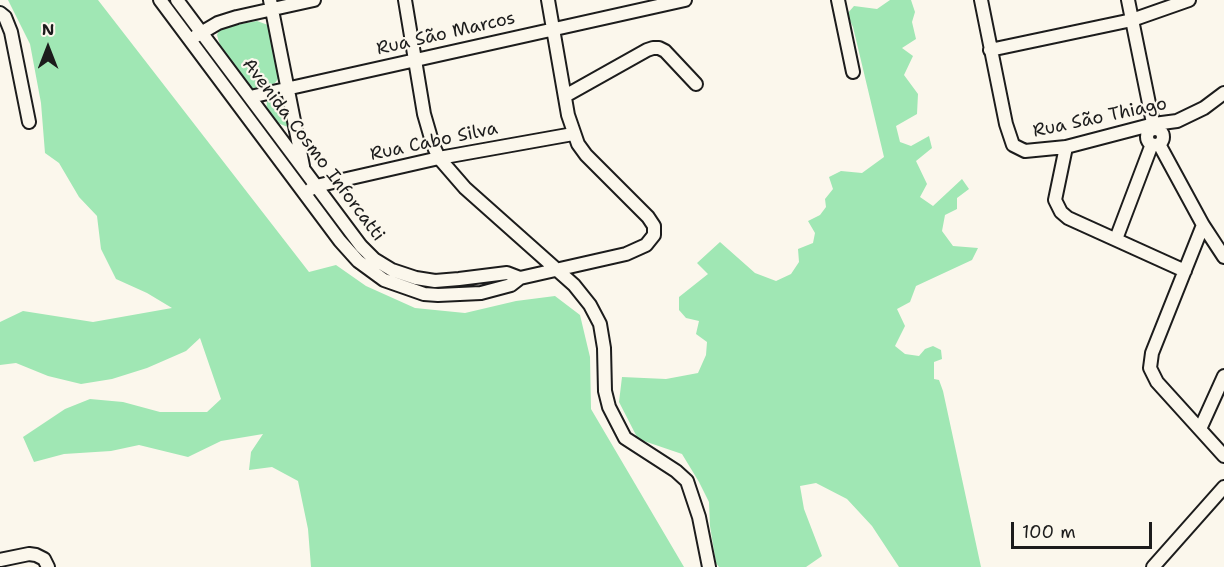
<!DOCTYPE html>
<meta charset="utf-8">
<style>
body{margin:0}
#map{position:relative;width:1224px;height:567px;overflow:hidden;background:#fbf7ec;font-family:"Shantell Sans",sans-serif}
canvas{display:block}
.north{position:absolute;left:18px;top:18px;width:60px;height:60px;-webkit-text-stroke:4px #fbf7ec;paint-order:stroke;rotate:0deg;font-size:16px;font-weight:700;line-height:24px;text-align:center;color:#1c1c1c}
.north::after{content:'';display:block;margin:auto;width:21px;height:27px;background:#1c1c1c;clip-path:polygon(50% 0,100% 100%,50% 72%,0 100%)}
.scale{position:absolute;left:1011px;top:522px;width:141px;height:27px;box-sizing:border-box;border:3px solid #1c1c1c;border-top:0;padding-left:8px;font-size:18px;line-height:21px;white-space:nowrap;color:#1c1c1c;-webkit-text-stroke:4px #fbf7ec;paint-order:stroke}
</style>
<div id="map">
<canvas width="1224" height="567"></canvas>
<div class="north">N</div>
<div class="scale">100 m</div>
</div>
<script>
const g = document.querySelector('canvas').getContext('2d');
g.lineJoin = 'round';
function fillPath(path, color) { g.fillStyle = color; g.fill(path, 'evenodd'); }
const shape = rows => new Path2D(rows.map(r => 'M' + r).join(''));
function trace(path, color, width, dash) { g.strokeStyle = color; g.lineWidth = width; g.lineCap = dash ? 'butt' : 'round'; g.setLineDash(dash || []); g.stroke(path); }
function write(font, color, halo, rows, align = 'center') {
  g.font = font + ' "Shantell Sans",sans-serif'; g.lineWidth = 4.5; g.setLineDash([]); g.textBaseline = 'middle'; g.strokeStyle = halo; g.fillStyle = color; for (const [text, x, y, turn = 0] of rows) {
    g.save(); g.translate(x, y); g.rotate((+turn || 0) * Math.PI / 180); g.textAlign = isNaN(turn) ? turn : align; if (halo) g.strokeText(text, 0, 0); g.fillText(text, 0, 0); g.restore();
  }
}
fillPath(shape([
 [8,0,98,0,309,272,336,265,366,286,415,308,465,313,516,301,555,296,580,315,590,357,591,409,684,567,311,567,308,529,298,481,272,467,249,470,251,452,263,434,221,441,188,457,139,445,111,451,64,454,34,462,23,437,65,409,90,399,123,402,160,412,207,412,221,399,200,338,186,351,147,368,112,379,81,384,48,376,16,363,0,365,0,322,23,311,93,322,172,308,147,293,116,279,101,249,97,216,79,197,59,163,45,153,41,103,30,44],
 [890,0,911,0,915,12,912,22,916,39,902,48,913,56,904,75,918,94,917,114,896,126,900,142,911,146,929,136,932,148,916,161,927,184,920,197,933,206,962,179,969,189,957,198,957,209,945,215,942,231,953,246,978,248,972,260,916,286,910,302,897,309,905,326,895,346,905,354,919,356,925,349,933,346,941,350,942,359,934,362,934,379,939,380,943,391,981,567,899,567,872,526,847,499,816,483,800,486,804,509,822,556,806,567,719,567,716,563,710,526,709,502,699,482,682,454,638,439,619,402,622,377,666,379,698,373,706,355,707,342,696,334,699,321,686,318,679,310,679,297,708,274,697,263,720,242,755,273,776,281,791,274,799,262,798,249,813,243,815,233,808,221,820,215,826,207,825,199,833,189,829,177,841,171,862,173,884,157,853,27,847,14,854,6,877,9],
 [257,21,268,25,272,31,279,69,279,77,275,83,257,90,251,89,221,49,217,35,219,30,230,26],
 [277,98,283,101,287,107,290,128,273,121,266,113,267,101]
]), '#a0e7b4');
const minor = shape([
 [160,0,340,241,358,261,384,280,424,294,438,295,481,293,511,285,520,278,626,254,646,245,654,235,654,226,648,217,586,155,578,144,568,115,548,0],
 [177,0,361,246,374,259,392,270,416,278,435,281,459,279,507,273,520,278],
 [270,0,303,166],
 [405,0,424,114,433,145,439,158,465,188,574,285,590,305,600,324,604,348,605,391,609,407,625,438,676,471,687,481,699,517,709,567],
 [838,0,853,72],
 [981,0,1006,124,1013,145,1025,151,1066,147,1154,124,1177,121,1204,108,1224,93],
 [1128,0,1154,128],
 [0,13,5,17,11,32,29,122],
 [196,36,218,23,237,17,314,0],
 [990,50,1132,20,1189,0],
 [565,96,647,50,653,48,659,48,665,51,696,84],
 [250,97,685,0],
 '1147 137a8 8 0 1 1 16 0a8 8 0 1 1-16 0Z',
 [1159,144,1203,225,1224,257],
 [1066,147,1055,200,1061,212,1068,218,1185,271],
 [311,189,316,186,439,158,573,134],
 [1203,225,1152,353,1150,368,1157,382,1224,456],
 [1116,239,1152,144],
 [1200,429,1224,376],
 [0,560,29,554,36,555,44,559,48,567],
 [1153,567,1224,487]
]);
trace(minor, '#1c1c1c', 16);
trace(minor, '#fbf7ec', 12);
write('18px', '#1c1c1c', '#fbf7ec', [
 ["Rua São Marcos",446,34,-13],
 ["Rua São Thiago",1100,118,-12],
 ["Rua Cabo Silva",434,142,-12],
 ["Avenida Cosmo Inforcatti",313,150,53]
]);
</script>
